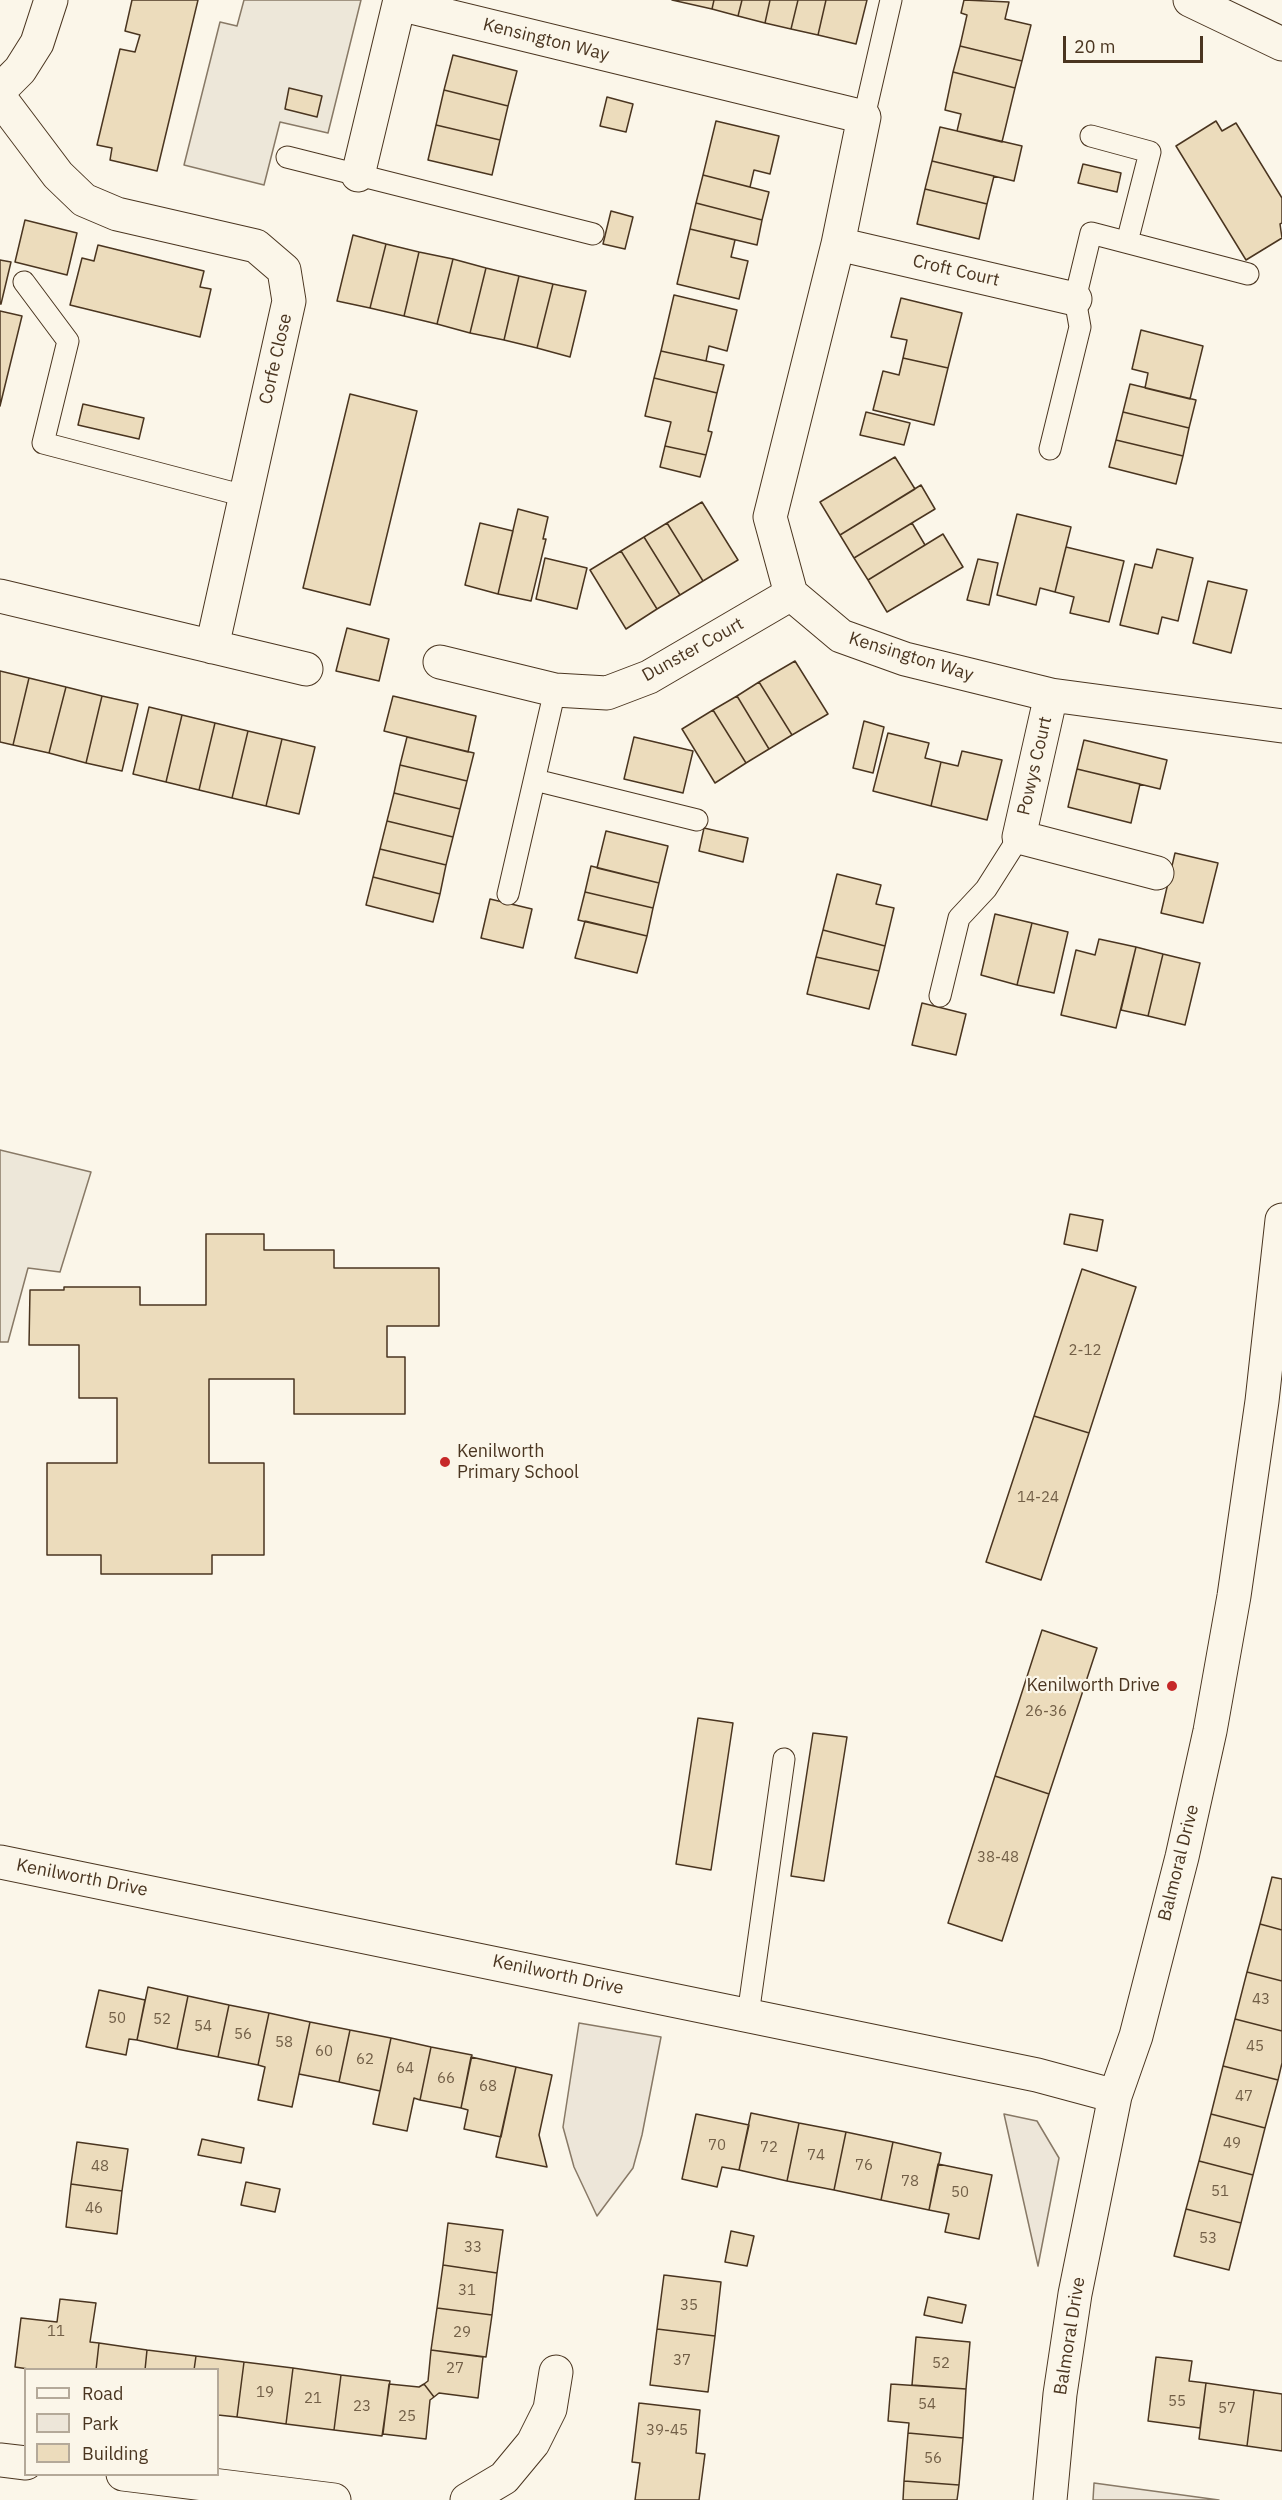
<!DOCTYPE html>
<style>
body{margin:0}
#map{position:relative;width:1282px;height:2500px;overflow:hidden;background:#fbf6e9;font-family:"IBM Plex Sans",sans-serif}
canvas{display:block}
.legend{position:absolute;left:24px;top:2368px;width:195px;height:108px;box-sizing:border-box;background:#fbf6e9;border:2px solid #b4a999;margin:0;padding:8px 10px;list-style:none;font-size:18px;color:#4a3520}
.legend li{display:flex;align-items:center;gap:12px;height:30px}
.legend b{width:30px;border:2px solid #b4a999}
.scale{position:absolute;left:1063px;top:36px;width:140px;height:27px;box-sizing:border-box;border:3px solid #4a3520;border-top:0;padding-left:8px;font-size:18px;line-height:21px;white-space:nowrap;color:#4a3520;-webkit-text-stroke:4px #fbf6e9;paint-order:stroke}
</style>
<div id="map">
<canvas width="1282" height="2500"></canvas>
<ul class="legend">
<li><b style="height:8px;background:#fbf6e9"></b>Road</li>
<li><b style="height:16px;background:#ede6d9"></b>Park</li>
<li><b style="height:16px;background:#ecdcbc"></b>Building</li>
</ul>
<div class="scale">20 m</div>
</div>
<script>
const g = document.querySelector('canvas').getContext('2d');
g.lineJoin = 'round';
function fillPath(path, color) { g.fillStyle = color; g.fill(path, 'evenodd'); }
const shape = rows => new Path2D(rows.map(r => 'M' + r).join(''));
function trace(path, color, width, dash) { g.strokeStyle = color; g.lineWidth = width; g.lineCap = dash ? 'butt' : 'round'; g.setLineDash(dash || []); g.stroke(path); }
function write(font, color, halo, rows, align = 'center') {
  g.font = font + ' "IBM Plex Sans",sans-serif'; g.lineWidth = 4.5; g.setLineDash([]); g.textBaseline = 'middle'; g.strokeStyle = halo; g.fillStyle = color; for (const [text, x, y, turn = 0] of rows) {
    g.save(); g.translate(x, y); g.rotate((+turn || 0) * Math.PI / 180); g.textAlign = isNaN(turn) ? turn : align; if (halo) g.strokeText(text, 0, 0); g.fillText(text, 0, 0); g.restore();
  }
}
const green = shape([
 [579,2023,661,2037,642,2135,633,2168,597,2216,574,2167,563,2127,579,2023],
 [1004,2114,1037,2121,1059,2158,1038,2266,1004,2114],
 [1094,2483,1219,2500,1093,2500,1094,2483]
]);
fillPath(green, '#ede6d9');
trace(green, '#887966', 1.5);
const parking = shape([
 [244,0,361,0,328,133,280,122,264,185,184,165,220,22,237,26,244,0],
 [0,1150,91,1172,60,1272,28,1268,8,1342,0,1342,0,1150]
]);
fillPath(parking, '#ede7d9');
trace(parking, '#887966', 1.5);
const building = shape([
 [132,0,198,0,157,171,110,160,112,148,97,145,120,49,135,52,140,35,125,31,132,0],
 [672,0,714,0,712,9,672,0],
 [714,0,742,0,738,16,712,9,714,0],
 [742,0,770,0,765,23,738,16,742,0],
 [770,0,798,0,791,29,765,23,770,0],
 [798,0,826,0,818,35,791,29,798,0],
 [826,0,867,0,856,44,818,35,826,0],
 [964,0,1009,2,1005,19,1031,25,1022,61,960,46,967,15,961,13,964,0],
 [960,46,1022,61,1015,88,953,72,960,46],
 [453,55,517,71,508,106,444,90,453,55],
 [953,72,1015,88,1002,142,957,131,961,114,945,110,953,72],
 [289,88,322,96,317,117,285,109,289,88],
 [444,90,508,106,500,140,436,125,444,90],
 [607,97,633,104,626,132,600,126,607,97],
 [716,121,779,136,770,174,754,170,750,187,703,175,716,121],
 [1216,121,1222,131,1236,123,1282,198,1282,223,1280,224,1282,238,1246,260,1176,146,1216,121],
 [436,125,500,140,492,175,428,160,436,125],
 [940,127,1022,146,1014,181,932,161,940,127],
 [932,161,994,176,987,204,925,189,932,161],
 [1083,164,1121,173,1117,192,1078,183,1083,164],
 [703,175,769,192,762,220,696,203,703,175],
 [925,189,987,204,979,239,917,224,925,189],
 [696,203,762,220,757,245,690,229,696,203],
 [611,211,633,217,625,249,603,244,611,211],
 [25,220,77,233,67,275,15,262,25,220],
 [690,229,735,240,731,257,748,261,739,299,677,284,690,229],
 [353,235,386,244,370,308,337,301,353,235],
 [386,244,419,252,404,316,370,308,386,244],
 [98,245,204,271,200,287,211,289,200,337,70,305,82,258,94,261,98,245],
 [419,252,453,259,437,324,404,316,419,252],
 [453,259,486,268,470,333,437,324,453,259],
 [0,260,11,262,1,304,0,304,0,260],
 [486,268,519,276,504,340,470,333,486,268],
 [519,276,553,284,537,348,504,340,519,276],
 [553,284,586,291,570,357,537,348,553,284],
 [674,295,737,310,727,351,709,346,706,361,661,351,674,295],
 [901,298,962,313,948,368,903,358,907,340,891,337,901,298],
 [0,311,22,316,0,406,0,311],
 [1141,330,1203,346,1190,399,1145,388,1148,373,1132,369,1141,330],
 [661,351,724,365,717,393,654,378,661,351],
 [903,358,948,368,934,425,873,410,883,371,899,375,903,358],
 [654,378,717,393,708,431,712,432,706,455,665,446,671,422,645,416,654,378],
 [1130,384,1196,400,1189,428,1123,412,1130,384],
 [350,394,417,411,370,605,303,588,350,394],
 [83,404,144,418,139,439,78,425,83,404],
 [866,412,910,423,904,445,860,435,866,412],
 [1123,412,1189,428,1183,456,1116,440,1123,412],
 [1116,440,1183,456,1176,484,1109,467,1116,440],
 [665,446,706,455,700,477,660,467,665,446],
 [895,457,915,489,840,535,820,502,895,457],
 [921,485,935,509,854,558,840,535,921,485],
 [702,502,738,560,703,581,667,523,702,502],
 [518,509,548,517,543,539,546,539,531,601,498,594,518,509],
 [1017,514,1071,527,1055,592,1040,588,1036,605,997,595,1017,514],
 [480,523,513,531,498,594,465,585,480,523],
 [667,523,703,581,680,595,644,537,667,523],
 [912,523,925,545,868,580,854,558,912,523],
 [943,534,963,567,887,612,868,580,943,534],
 [644,537,680,595,657,609,621,551,644,537],
 [1066,547,1124,561,1109,622,1070,613,1074,597,1055,592,1066,547],
 [1157,549,1193,558,1178,621,1162,617,1158,634,1120,625,1135,564,1152,568,1157,549],
 [621,551,657,609,626,629,590,570,621,551],
 [545,558,587,568,577,609,536,599,545,558],
 [978,559,998,563,989,605,967,600,978,559],
 [1208,581,1247,590,1231,653,1193,643,1208,581],
 [347,628,389,639,379,681,336,671,347,628],
 [795,661,828,714,792,735,759,682,795,661],
 [0,671,29,678,13,745,0,742,0,671],
 [29,678,66,687,49,753,13,745,29,678],
 [759,682,792,735,769,749,737,696,759,682],
 [66,687,102,696,86,763,49,753,66,687],
 [102,696,138,704,122,771,86,763,102,696],
 [393,696,476,716,468,752,384,731,393,696],
 [737,696,769,749,746,763,713,710,737,696],
 [149,707,182,715,166,782,133,774,149,707],
 [713,710,746,763,715,783,682,729,713,710],
 [182,715,215,723,199,790,166,782,182,715],
 [864,721,884,727,873,773,853,768,864,721],
 [215,723,248,731,232,798,199,790,215,723],
 [248,731,282,739,266,806,232,798,248,731],
 [888,733,929,743,925,758,941,762,931,806,873,791,888,733],
 [407,737,474,753,467,781,400,765,407,737],
 [634,737,693,751,683,793,624,779,634,737],
 [282,739,315,747,299,814,266,806,282,739],
 [1084,740,1167,760,1160,789,1077,769,1084,740],
 [962,751,1002,760,987,820,931,806,941,762,958,766,962,751],
 [400,765,467,781,460,809,394,793,400,765],
 [1077,769,1140,784,1131,823,1068,807,1077,769],
 [394,793,460,809,453,837,387,821,394,793],
 [387,821,453,837,446,865,380,849,387,821],
 [704,828,748,838,743,862,699,851,704,828],
 [606,831,668,846,659,883,597,868,606,831],
 [380,849,446,865,440,894,373,877,380,849],
 [1175,853,1218,863,1203,923,1161,913,1175,853],
 [591,866,659,883,653,908,585,892,591,866],
 [837,874,881,885,876,904,894,908,885,946,823,930,837,874],
 [373,877,440,894,433,922,366,905,373,877],
 [585,892,653,908,647,936,578,920,585,892],
 [490,899,532,909,523,948,481,938,490,899],
 [995,914,1032,923,1017,985,981,975,995,914],
 [585,921,647,936,637,973,575,958,585,921],
 [1032,923,1068,932,1054,993,1017,985,1032,923],
 [823,930,885,946,879,971,816,957,823,930],
 [1099,939,1136,947,1116,1028,1061,1015,1076,950,1095,955,1099,939],
 [1136,947,1163,954,1148,1016,1121,1010,1136,947],
 [1163,954,1200,963,1185,1025,1148,1016,1163,954],
 [816,957,879,971,869,1009,807,994,816,957],
 [922,1003,966,1014,956,1055,912,1045,922,1003],
 [1070,1214,1103,1220,1097,1251,1064,1244,1070,1214],
 [206,1234,264,1234,264,1250,334,1250,334,1268,439,1268,439,1326,387,1326,387,1357,405,1357,405,1414,294,1414,294,1379,209,1379,209,1463,264,1463,264,1555,212,1555,212,1574,101,1574,101,1555,47,1555,47,1463,117,1463,117,1398,79,1398,79,1345,29,1345,30,1290,64,1290,64,1287,140,1287,140,1305,206,1305,206,1234],
 [1082,1269,1136,1287,1089,1433,1034,1416,1082,1269],
 [1034,1416,1089,1433,1041,1580,986,1562,1034,1416],
 [1042,1630,1097,1648,1049,1794,995,1776,1042,1630],
 [698,1718,733,1723,711,1870,676,1864,698,1718],
 [813,1733,847,1737,824,1881,791,1876,813,1733],
 [995,1776,1049,1794,1002,1941,948,1923,995,1776],
 [1272,1877,1282,1879,1282,1930,1260,1924,1272,1877],
 [1260,1924,1282,1930,1282,1981,1247,1972,1260,1924],
 [1247,1972,1282,1981,1282,2031,1235,2019,1247,1972],
 [148,1987,188,1996,177,2049,137,2040,148,1987],
 [99,1990,145,2000,137,2040,129,2039,126,2055,86,2047,99,1990],
 [188,1996,229,2005,218,2057,177,2049,188,1996],
 [229,2005,269,2013,258,2065,218,2057,229,2005],
 [269,2013,310,2022,292,2107,258,2100,265,2067,258,2065,269,2013],
 [1235,2019,1282,2031,1282,2063,1278,2080,1223,2066,1235,2019],
 [310,2022,350,2030,339,2082,299,2074,310,2022],
 [350,2030,391,2038,380,2091,339,2082,350,2030],
 [391,2038,431,2047,420,2100,414,2098,407,2131,373,2124,391,2038],
 [431,2047,472,2055,461,2108,420,2100,431,2047],
 [471,2057,516,2067,501,2137,464,2129,468,2110,461,2108,471,2057],
 [1223,2066,1278,2080,1265,2128,1211,2114,1223,2066],
 [516,2067,552,2075,539,2135,547,2167,496,2157,516,2067],
 [751,2113,799,2123,787,2181,739,2170,751,2113],
 [696,2114,749,2125,739,2170,722,2167,717,2187,682,2179,696,2114],
 [1211,2114,1265,2128,1253,2175,1199,2161,1211,2114],
 [799,2123,846,2132,834,2190,787,2181,799,2123],
 [846,2132,893,2142,881,2200,834,2190,846,2132],
 [202,2139,244,2148,241,2163,198,2155,202,2139],
 [77,2142,128,2149,122,2191,71,2184,77,2142],
 [893,2142,941,2153,929,2210,881,2200,893,2142],
 [1199,2161,1253,2175,1241,2223,1186,2209,1199,2161],
 [938,2164,992,2175,979,2239,945,2232,949,2214,929,2210,938,2164],
 [246,2182,280,2189,275,2212,241,2205,246,2182],
 [71,2184,122,2191,117,2234,66,2227,71,2184],
 [1186,2209,1241,2223,1229,2270,1174,2256,1186,2209],
 [448,2223,503,2230,497,2273,443,2265,448,2223],
 [731,2231,754,2236,747,2266,725,2262,731,2231],
 [443,2265,497,2273,492,2315,437,2308,443,2265],
 [664,2275,721,2282,715,2336,657,2329,664,2275],
 [928,2297,966,2305,962,2323,924,2315,928,2297],
 [60,2299,96,2303,90,2342,99,2343,96,2370,35,2370,15,2367,21,2318,57,2322,60,2299],
 [437,2308,492,2315,486,2357,431,2350,437,2308],
 [657,2329,715,2336,708,2392,650,2385,657,2329],
 [916,2337,970,2342,966,2389,912,2385,916,2337],
 [99,2343,147,2350,145,2370,96,2370,99,2343],
 [147,2350,196,2356,194,2370,145,2370,147,2350],
 [431,2350,483,2357,478,2398,439,2393,434,2397,424,2384,428,2381,431,2350],
 [196,2356,244,2362,237,2417,218,2415,218,2370,194,2370,196,2356],
 [1156,2357,1192,2361,1189,2381,1206,2383,1200,2428,1148,2421,1156,2357],
 [244,2362,293,2368,286,2424,237,2417,244,2362],
 [293,2368,341,2375,334,2430,286,2424,293,2368],
 [341,2375,390,2381,382,2436,334,2430,341,2375],
 [1206,2383,1254,2390,1247,2446,1199,2439,1206,2383],
 [389,2384,419,2387,424,2384,434,2397,430,2400,426,2439,383,2434,389,2384],
 [891,2384,966,2389,963,2438,908,2433,909,2423,888,2421,891,2384],
 [1254,2390,1282,2394,1282,2451,1247,2446,1254,2390],
 [639,2403,700,2410,696,2453,705,2454,699,2500,635,2500,640,2463,632,2462,639,2403],
 [908,2433,963,2438,959,2485,904,2481,908,2433],
 [904,2481,959,2485,957,2500,903,2500,904,2481]
]);
fillPath(building, '#ecdcbc');
trace(building, '#4a3520', 1.5);
const lane = shape([
 [864,117,891,0],
 [1091,136,1150,152,1127,242],
 [287,157,593,234],
 [24,282,68,341,43,443,245,496],
 [1050,449,1080,327,1075,299,1091,233,1248,274],
 [535,780,697,820],
 [508,894,555,690],
 [940,996,959,918,986,889,1019,837],
 [748,2015,784,1759]
]);
const street = shape([
 [1190,0,1282,44],
 [0,90,20,70,37,43,51,0],
 [0,98,58,175,84,200,117,214,256,246,284,270,289,301,212,647],
 [358,175,399,4,864,117,838,244,770,517,791,594,841,636,905,659,1051,695,1282,726],
 [838,244,1075,299],
 [0,596,306,669],
 [440,662,555,690,607,693,649,677,791,594],
 [1051,695,1019,837,1157,873],
 [0,1862,1037,2075,1115,2096],
 [0,2460,26,2463],
 [123,2474,334,2500],
 [467,2500,504,2478,533,2443,550,2409,556,2372],
 [1050,2500,1060,2394,1075,2294,1115,2096,1136,2036,1182,1857,1210,1731,1234,1596,1262,1401,1282,1220]
]);
trace(lane, '#4a3520', 23);
trace(street, '#4a3520', 35);
trace(lane, '#fbf6e9', 21);
trace(street, '#fbf6e9', 33);
for (const [x, y, r, color] of [
 [445,1462,6,"#c62828"],
 [1172,1686,6,"#c62828"]
]) { const dot = new Path2D(); dot.arc(x, y, r, 0, 2 * Math.PI); g.fillStyle = color; g.fill(dot); trace(dot, '#fbf6e9', 2); }
write('15px', '#725f47', null, [
 ["2-12",1085,1351],
 ["14-24",1038,1498],
 ["26-36",1046,1712],
 ["38-48",998,1858],
 ["43",1261,2000],
 ["50",117,2019],
 ["52",162,2020],
 ["54",203,2027],
 ["56",243,2035],
 ["58",284,2043],
 ["45",1255,2047],
 ["60",324,2052],
 ["62",365,2060],
 ["64",405,2069],
 ["66",446,2079],
 ["68",488,2087],
 ["47",1244,2097],
 ["49",1232,2144],
 ["70",717,2146],
 ["72",769,2148],
 ["74",816,2156],
 ["76",864,2166],
 ["48",100,2167],
 ["78",910,2182],
 ["51",1220,2192],
 ["50",960,2193],
 ["46",94,2209],
 ["53",1208,2239],
 ["33",473,2248],
 ["31",467,2291],
 ["35",689,2306],
 ["11",56,2332],
 ["29",462,2333],
 ["37",682,2361],
 ["52",941,2364],
 ["27",455,2369],
 ["19",265,2393],
 ["21",313,2399],
 ["55",1177,2402],
 ["54",927,2405],
 ["23",362,2407],
 ["57",1227,2409],
 ["25",407,2417],
 ["39-45",667,2431],
 ["56",933,2459]
]);
write('18px', '#4a3520', '#fbf6e9', [
 ["Kensington Way",546,40,14],
 ["Croft Court",956,271,13],
 ["Corfe Close",276,359,-77],
 ["Dunster Court",693,650,-29],
 ["Kensington Way",911,657,17],
 ["Powys Court",1035,766,-77],
 ["Balmoral Drive",1179,1863,-76],
 ["Kenilworth Drive",82,1878,11],
 ["Kenilworth Drive",558,1975,12],
 ["Balmoral Drive",1070,2336,-81]
]);
write('18px', '#4a3520', '#fbf6e9', [
 ["Kenilworth",457,1452],
 ["Primary School",457,1473],
 ["Kenilworth Drive",1160,1686,"right"]
], 'left');
</script>
